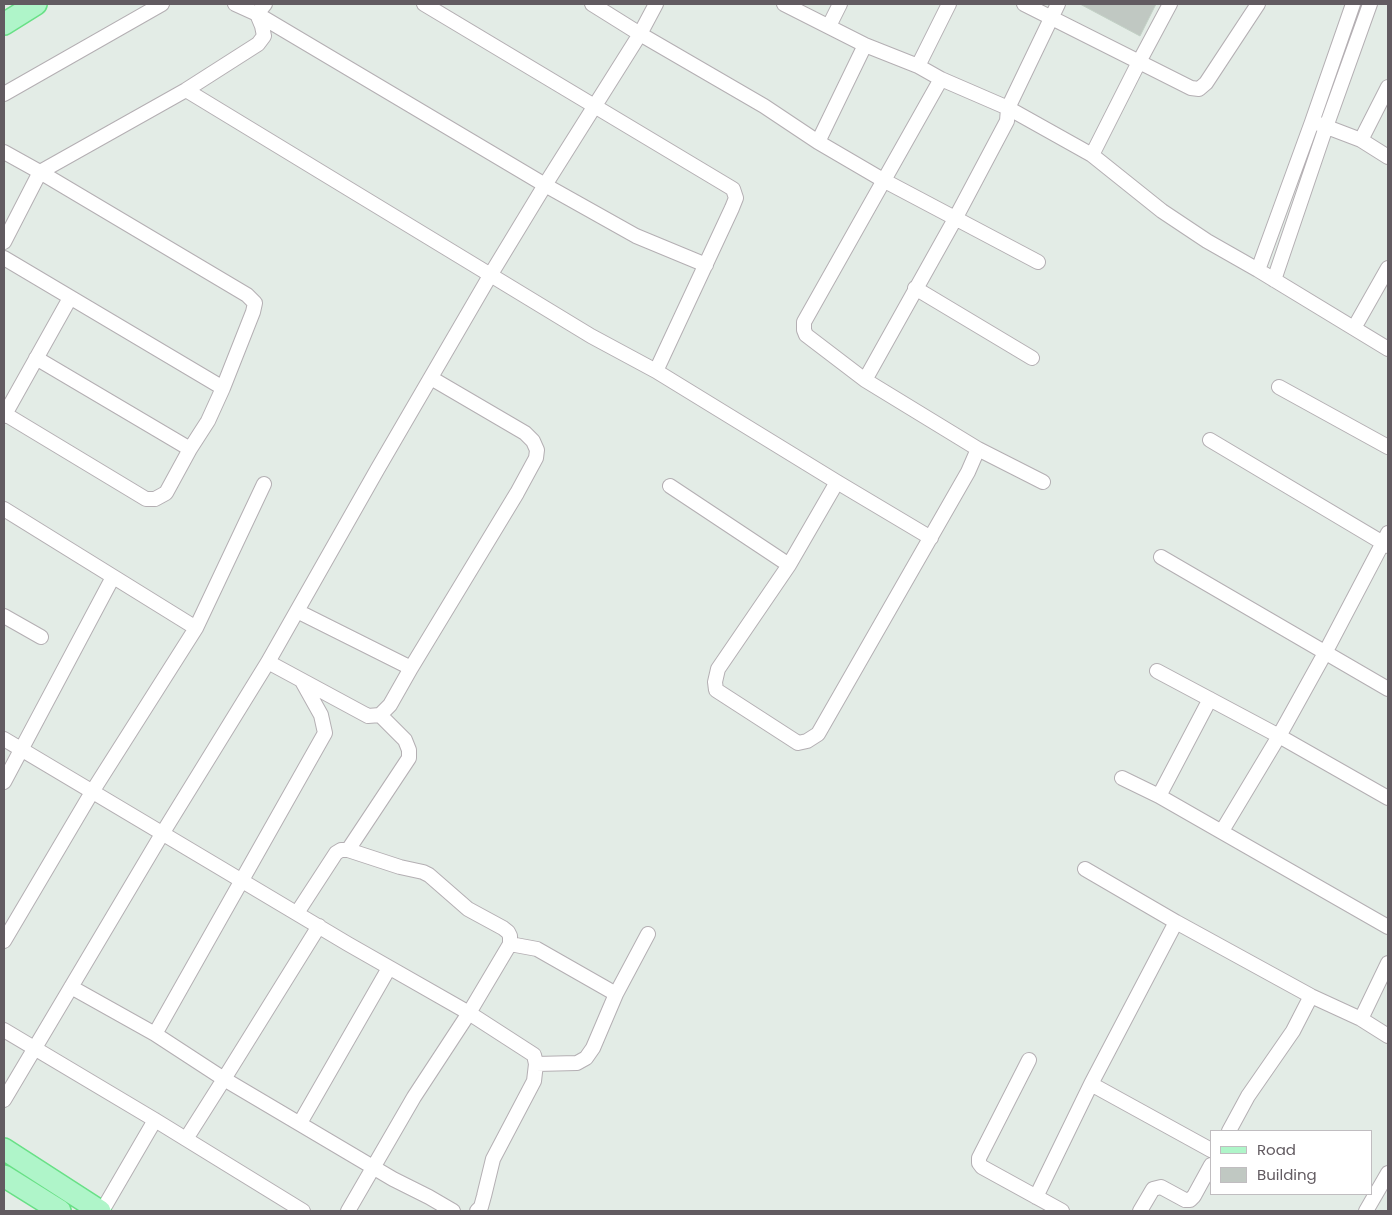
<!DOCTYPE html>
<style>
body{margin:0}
#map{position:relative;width:1392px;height:1215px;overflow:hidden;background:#e3ece6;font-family:Poppins,sans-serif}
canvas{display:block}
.frame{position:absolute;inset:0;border:5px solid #625b61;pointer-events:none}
.legend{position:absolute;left:1210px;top:1130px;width:162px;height:65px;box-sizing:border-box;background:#fff;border:1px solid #c0bdc0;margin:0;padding:6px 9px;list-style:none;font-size:15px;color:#625b61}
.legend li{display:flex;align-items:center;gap:10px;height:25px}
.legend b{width:25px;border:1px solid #c0bdc0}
</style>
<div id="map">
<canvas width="1392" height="1215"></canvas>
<div class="frame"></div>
<ul class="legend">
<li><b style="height:6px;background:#aff5c9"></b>Road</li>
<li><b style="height:14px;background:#c0c8c2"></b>Building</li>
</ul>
</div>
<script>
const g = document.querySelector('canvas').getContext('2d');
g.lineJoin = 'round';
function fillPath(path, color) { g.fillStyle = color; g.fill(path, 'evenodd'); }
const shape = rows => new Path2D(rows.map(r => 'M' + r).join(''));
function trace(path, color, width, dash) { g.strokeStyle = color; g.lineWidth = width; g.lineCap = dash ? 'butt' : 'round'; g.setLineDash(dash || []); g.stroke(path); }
const building = shape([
 [1080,4,1156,4,1140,36,1080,4]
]);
fillPath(building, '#c0c8c2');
trace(building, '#c2d0c5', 1);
const street = shape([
 [235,4,257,14,545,185,636,236,706,265],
 [424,4,733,189,736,198,732,208,656,371],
 [592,4,640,34,764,106,818,142,883,180,1038,262],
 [784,4,865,45,918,66,941,79,1008,108,1092,155,1139,62,1170,4],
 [1024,4,1191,88,1199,89,1206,83,1258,4],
 [829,26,840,4],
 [918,66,949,4],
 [186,90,591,336,656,371,837,482,931,538],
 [4,94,162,4],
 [1319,124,1361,140,1388,157],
 [1361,140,1388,87],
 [818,142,865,45],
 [4,152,40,172,247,295,255,303,253,312,223,388,208,421,190,449,166,493,155,499,146,499,5,414],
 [1092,155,1162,211,1207,241,1258,270,1388,349],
 [4,242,40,172,186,90,258,44,264,36,262,26,257,14,265,4],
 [4,258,223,388],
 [1258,270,1312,122,1353,4],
 [1274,280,1326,127,1370,4],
 [915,288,1032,358],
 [1354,328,1388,268],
 [36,358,190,449],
 [865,380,955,219,1007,121,1008,108,1058,4],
 [1279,387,1388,447],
 [4,416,70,298],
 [1210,440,1388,546],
 [978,449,1043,482],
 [837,482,789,565,718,669,715,682,716,690,798,743,807,741,818,734,968,472,978,449,865,380,806,335,804,330,804,322,941,79],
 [670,486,789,565],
 [4,509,196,628],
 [1161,557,1388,689],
 [297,611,411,668],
 [4,616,41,637],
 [268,662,368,716,380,715,390,705,411,668,517,493,536,458,537,450,533,441,525,433,431,378],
 [1157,671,1279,736,1388,798],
 [4,739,348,944,469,1013,534,1055,536,1064,534,1081,493,1159,484,1196,481,1207,477,1211],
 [1122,778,1159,796,1388,927],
 [4,782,113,577],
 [1159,796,1210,699],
 [1222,831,1279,736,1325,653,1388,533],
 [348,850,409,758,409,750,405,740,380,715],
 [1085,869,1176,922,1311,996,1361,1019,1388,1036],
 [297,913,336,853,341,850,348,850,400,867,423,872,429,875,468,909,503,928,508,932,510,936,510,944,469,1013,414,1097,348,1211],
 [4,941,92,792,196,628,264,484],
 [510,944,537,949,616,994],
 [71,987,155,1034,224,1079,393,1179,429,1197,453,1211],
 [1361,1019,1388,963],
 [4,1030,155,1120,303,1211],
 [155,1034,325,733,321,715,302,681],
 [1029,1060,979,1158,979,1163,982,1167,1062,1211],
 [536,1064,577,1063,586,1058,593,1048,616,994,648,934],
 [1091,1084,1211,1150],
 [4,1100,162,834,268,662,377,470,491,274,545,185,640,34,656,4],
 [300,1123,389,968],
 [1229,1131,1248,1096,1293,1031,1311,996],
 [186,1139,224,1079,319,926],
 [1036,1197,1091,1084,1176,922],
 [102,1211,155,1120],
 [1140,1211,1153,1189,1161,1187,1185,1200,1190,1200,1194,1196,1211,1165],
 [1366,1211,1388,1173]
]);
const primary = shape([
 [4,24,36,4],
 [4,1149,100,1211],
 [4,1176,60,1211]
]);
trace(street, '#b4afb3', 16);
trace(primary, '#68e086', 24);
trace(street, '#fff', 14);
trace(primary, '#aff5c9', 21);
</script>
